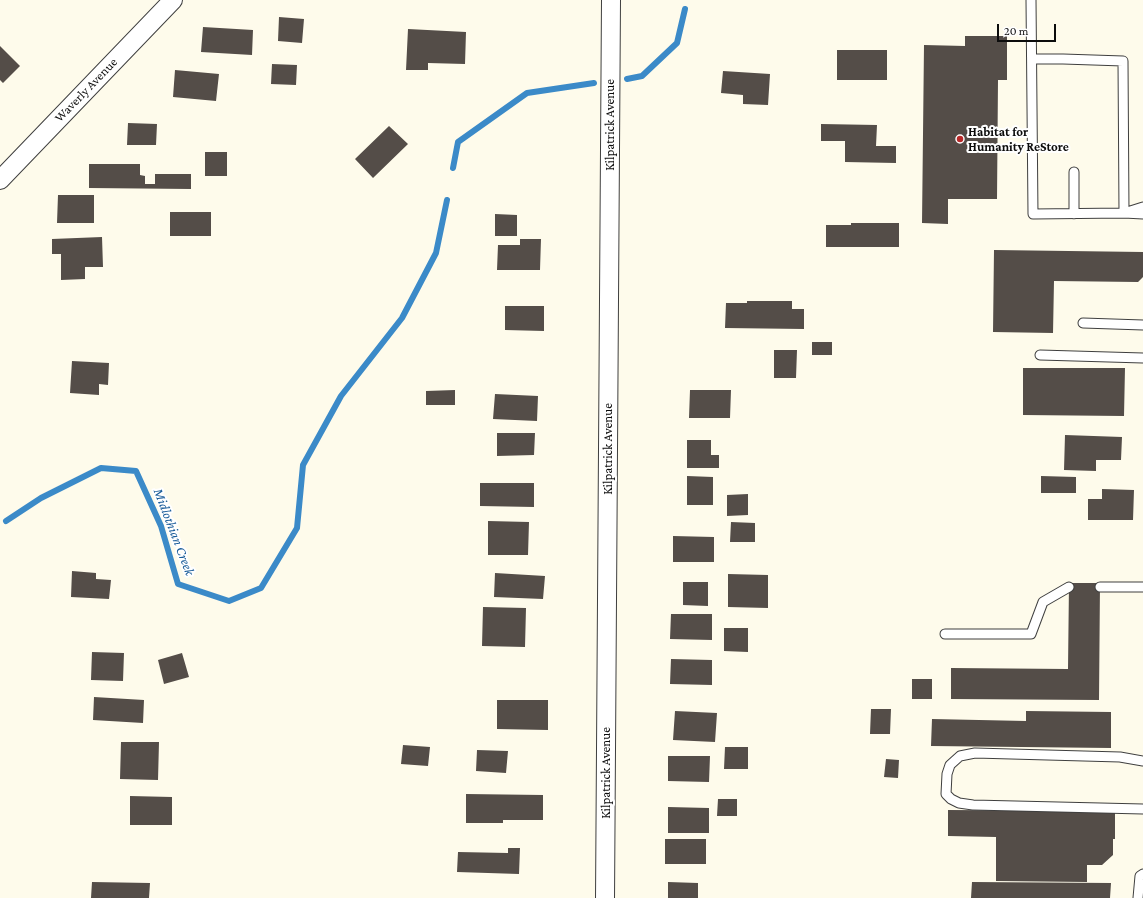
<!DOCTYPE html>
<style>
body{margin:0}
#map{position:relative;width:1143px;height:898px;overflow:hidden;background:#fefbeb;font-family:"Crimson Pro",serif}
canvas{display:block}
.scale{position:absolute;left:997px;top:24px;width:59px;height:18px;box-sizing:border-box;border:2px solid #0c0c0c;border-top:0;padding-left:5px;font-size:12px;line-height:14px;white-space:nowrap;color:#0c0c0c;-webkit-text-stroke:3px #fff;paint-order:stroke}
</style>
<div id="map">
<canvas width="1143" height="898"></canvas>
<div class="scale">20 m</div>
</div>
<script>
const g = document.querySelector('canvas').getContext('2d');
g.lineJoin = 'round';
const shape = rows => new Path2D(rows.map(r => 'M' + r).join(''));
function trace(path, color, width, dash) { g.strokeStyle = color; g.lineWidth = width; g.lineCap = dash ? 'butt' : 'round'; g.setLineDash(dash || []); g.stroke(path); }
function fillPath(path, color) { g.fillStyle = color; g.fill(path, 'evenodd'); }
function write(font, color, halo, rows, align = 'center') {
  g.font = font + ' "Crimson Pro",serif'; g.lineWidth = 4; g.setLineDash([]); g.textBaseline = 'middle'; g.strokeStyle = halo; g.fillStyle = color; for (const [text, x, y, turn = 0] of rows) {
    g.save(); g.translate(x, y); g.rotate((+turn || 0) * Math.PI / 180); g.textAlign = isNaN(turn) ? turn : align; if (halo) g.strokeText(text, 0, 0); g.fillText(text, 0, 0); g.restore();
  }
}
trace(shape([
 [627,79,642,76,677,43,685,9],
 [453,168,458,142,527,93,594,83],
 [6,521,41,498,101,468,136,471,161,526,178,584,229,601,261,588,297,528,303,465,341,396,402,318,436,253,447,200]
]), '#3b8ac8', 6);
fillPath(shape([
 [279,17,304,19,302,43,278,41],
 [203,27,253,30,252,55,201,52],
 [408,29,466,32,465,64,428,63,428,70,406,70],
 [965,36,1007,36,1007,80,998,80,997,199,948,199,948,224,922,223,924,45,965,46],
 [0,46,20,66,3,83,0,80],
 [837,50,887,50,887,80,837,80],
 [272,64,297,65,296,85,271,84],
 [175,70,219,74,216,101,173,97],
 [723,71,770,74,768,105,743,104,743,95,721,93],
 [128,123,157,124,156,145,127,145],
 [821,124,877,125,876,146,896,146,896,163,845,162,845,141,821,141],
 [389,126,408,144,373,178,355,159],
 [205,152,227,152,227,176,205,176],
 [89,164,140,164,140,175,145,176,145,184,155,184,155,174,191,174,191,189,89,188],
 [58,195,94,195,94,223,57,223],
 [170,212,211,212,211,236,170,236],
 [495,214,517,215,517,236,495,236],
 [851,223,899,223,899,247,826,247,826,225,851,225],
 [102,237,103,267,85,267,85,279,61,280,61,254,52,254,52,239],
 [520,239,541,239,540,270,497,270,498,245,520,245],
 [994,250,1143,252,1143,277,1138,282,1054,281,1053,333,993,332],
 [747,301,792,301,792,309,804,309,804,329,725,328,726,303,747,303],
 [505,306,544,306,544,331,505,330],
 [812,342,832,342,832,355,812,355],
 [774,350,797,350,796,378,774,378],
 [72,361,109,363,108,385,99,384,99,395,70,393],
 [1023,368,1125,368,1124,416,1023,415],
 [455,390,455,405,426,405,426,391],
 [690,390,731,390,730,418,689,418],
 [495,394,538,396,537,421,493,419],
 [497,433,535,433,534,455,497,456],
 [1065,435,1122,437,1121,460,1096,460,1096,471,1064,470],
 [687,440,711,440,711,455,719,455,719,468,687,468],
 [687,476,713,477,713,505,687,505],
 [1041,476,1076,477,1076,493,1041,493],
 [480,483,534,483,534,507,480,506],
 [1102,489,1134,490,1133,520,1088,520,1088,499,1102,499],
 [748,494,748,515,727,516,727,495],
 [488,521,529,522,528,555,488,555],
 [731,522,755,523,755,542,730,542],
 [673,536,714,537,714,562,673,562],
 [72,571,96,573,96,579,111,580,109,599,71,597],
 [495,573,545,576,543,599,494,597],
 [728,574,768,575,768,608,728,607],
 [683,582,708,582,708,606,683,605],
 [1069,583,1100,583,1099,700,951,699,951,668,1068,669],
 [483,607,526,608,525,647,482,646],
 [671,614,712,614,712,640,670,639],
 [724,628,748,628,748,652,724,651],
 [92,652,124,653,123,681,91,680],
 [182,653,189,677,164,684,158,660],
 [671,659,712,660,712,685,670,684],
 [912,679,932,679,932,699,912,699],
 [94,697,144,700,143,723,93,720],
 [497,700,548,700,548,730,497,729],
 [871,709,891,709,890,734,870,734],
 [675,711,717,713,715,742,673,740],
 [1026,711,1111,712,1111,748,931,746,932,719,1026,721],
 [121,742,159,742,158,780,120,779],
 [403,745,430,747,428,766,401,764],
 [725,747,748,747,748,769,724,769],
 [477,750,508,751,506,773,476,771],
 [668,756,710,756,709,782,668,781],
 [886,759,899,760,898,778,884,777],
 [466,794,543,795,543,820,503,820,503,823,466,823],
 [130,796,172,797,172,825,130,825],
 [718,799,737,799,737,816,717,816],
 [668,807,709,808,709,833,668,833],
 [948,810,1115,811,1115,839,1113,839,1113,855,1102,865,1087,865,1087,882,996,881,996,837,948,836],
 [665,839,706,839,706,864,665,864],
 [508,848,520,848,519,874,457,872,458,852,508,853],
 [92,882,150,883,149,898,91,898],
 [668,882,698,883,698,898,668,898],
 [972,882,1111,883,1110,898,971,898]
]), '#544d48');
const service = shape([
 [1031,0,1033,214,1124,213,1123,61,1063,59,1032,59],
 [1143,207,1124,213,1143,214],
 [1074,214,1074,172],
 [1083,323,1143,325],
 [1040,355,1143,358],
 [1100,587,1143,587],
 [945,634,1031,634,1043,602,1069,587],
 [1143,761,1120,757,975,753,960,756,950,765,947,774,946,794,951,799,959,803,973,805,1143,809],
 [1138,898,1140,876,1143,874]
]);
const minor = shape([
 [0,180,173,0],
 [605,898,611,0]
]);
trace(service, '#3f3f3f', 11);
trace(minor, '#3f3f3f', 20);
trace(service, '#fff', 9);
trace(minor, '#fff', 18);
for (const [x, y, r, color] of [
 [960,139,4,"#b72929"]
]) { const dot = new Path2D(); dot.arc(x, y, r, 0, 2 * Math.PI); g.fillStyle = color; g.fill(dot); trace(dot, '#fff', 1.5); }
write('13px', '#0c0c0c', '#fff', [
 ["Waverly Avenue",86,90,-46],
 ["Kilpatrick Avenue",610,125,-90],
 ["Kilpatrick Avenue",608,449,-90],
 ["Kilpatrick Avenue",606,773,-90]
]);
write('bold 13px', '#0c0c0c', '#fff', [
 ["Habitat for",968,132],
 ["Humanity ReStore",968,147]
], 'left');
write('italic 14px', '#1a5c99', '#fff', [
 ["Midlothian Creek",174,532,69]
]);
</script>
